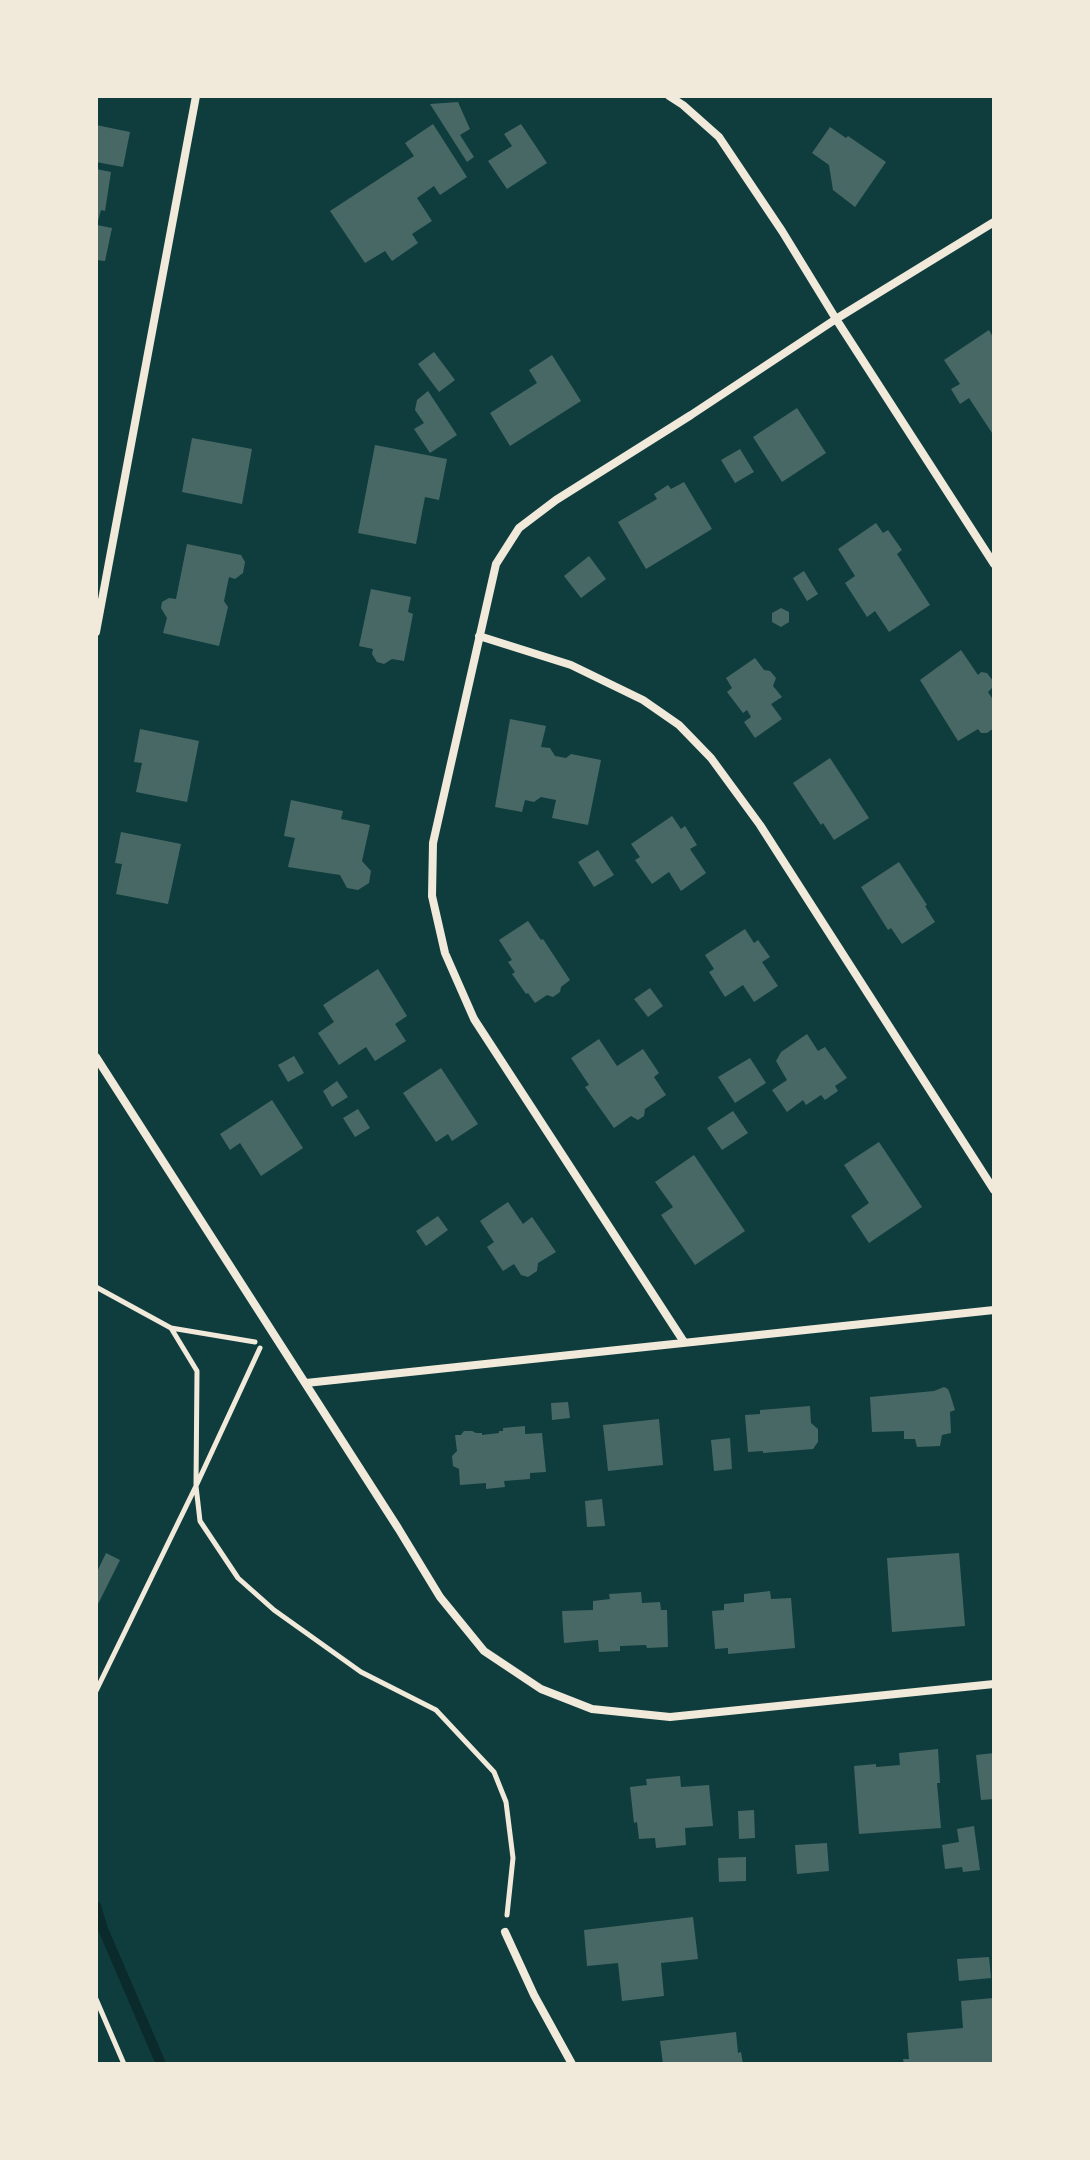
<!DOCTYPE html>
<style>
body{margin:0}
#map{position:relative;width:1090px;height:2160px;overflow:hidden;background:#0f3d3e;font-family:"Golos Text",sans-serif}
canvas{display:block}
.frame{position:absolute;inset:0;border:98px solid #f1e9da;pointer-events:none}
</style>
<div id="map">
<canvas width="1090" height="2160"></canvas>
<div class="frame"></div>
</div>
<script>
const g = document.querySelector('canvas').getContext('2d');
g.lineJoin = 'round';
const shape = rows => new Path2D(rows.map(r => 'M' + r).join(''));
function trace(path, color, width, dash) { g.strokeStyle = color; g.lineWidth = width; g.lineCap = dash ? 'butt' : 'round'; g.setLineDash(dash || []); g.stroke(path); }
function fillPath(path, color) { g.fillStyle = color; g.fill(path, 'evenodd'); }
trace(shape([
 [96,1906,103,1929,161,2064]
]), '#0a2a2b', 10);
fillPath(shape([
 [458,102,470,129,460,135,474,157,467,162,430,104],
 [433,124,467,177,440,195,434,186,417,198,432,221,412,234,418,243,392,261,385,251,365,263,330,211,414,156,405,143],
 [521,124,547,163,507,189,488,161,512,146,504,134],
 [96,125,130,132,123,167,96,162],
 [830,127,846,138,848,136,886,162,855,207,833,190,829,165,812,153],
 [96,169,111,172,105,211,101,210,97,225,112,228,105,261,96,260],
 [989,330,994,339,994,436,969,398,960,404,951,389,960,384,944,360],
 [434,352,455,380,439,392,418,364],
 [552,355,581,401,510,446,490,413,537,383,529,370],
 [428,391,457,435,430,453,414,429,424,423,415,410,417,400],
 [797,408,826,453,782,482,753,437],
 [192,438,252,449,242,504,182,492],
 [375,445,447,459,439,500,425,497,416,544,358,533],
 [740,449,754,472,735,483,721,460],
 [684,482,712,529,646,569,618,522,657,499,654,494,668,485,671,489],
 [876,523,883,533,888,530,902,550,897,554,930,605,889,632,875,611,867,617,845,583,855,576,838,549],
 [187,544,241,555,245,562,243,573,235,579,229,577,224,601,228,607,219,646,163,633,167,618,161,608,162,602,169,598,176,599],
 [589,556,606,579,581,598,564,576],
 [804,571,818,594,807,601,793,578],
 [371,589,411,597,408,612,413,614,404,661,392,659,384,664,377,662,372,654,373,649,359,646],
 [781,608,789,612,789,622,781,627,772,622,772,613],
 [961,650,978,675,981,672,987,673,993,681,993,687,988,692,994,701,994,728,987,733,981,733,978,729,958,741,920,680],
 [755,658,764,670,770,671,776,678,773,686,782,697,771,704,782,719,755,738,744,722,751,717,747,710,743,713,727,692,732,688,726,678],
 [510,719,546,726,541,747,550,748,555,756,566,758,571,754,601,760,588,825,552,818,556,800,541,797,534,802,525,800,522,812,495,807],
 [140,729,199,741,187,802,136,792,142,763,134,762],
 [830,758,869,818,834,840,823,823,821,825,793,783],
 [291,800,343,811,341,819,370,825,362,861,371,871,369,883,358,890,347,888,340,875,288,867,295,838,284,836],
 [672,816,681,829,685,826,697,845,690,849,706,873,681,891,669,872,652,884,635,860,640,857,631,844],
 [121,832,181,844,168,904,116,894,122,864,115,863],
 [598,850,614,875,594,887,578,862],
 [899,862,927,905,925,906,935,922,902,944,891,928,888,930,861,887],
 [528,921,541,940,543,939,570,980,561,987,560,992,553,997,547,995,535,1003,528,993,526,994,512,974,515,972,508,962,512,960,499,940],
 [745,929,754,943,758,940,770,957,762,962,778,986,754,1002,743,985,725,997,709,972,714,969,705,955],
 [378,969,407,1016,395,1024,406,1041,375,1061,366,1047,339,1065,318,1033,334,1022,323,1005],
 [650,988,663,1006,648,1017,634,999],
 [807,1034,818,1051,825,1047,847,1078,835,1086,838,1091,825,1100,821,1095,806,1105,803,1100,787,1112,772,1090,787,1080,776,1061,781,1052],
 [599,1039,617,1066,643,1049,659,1073,654,1077,666,1095,645,1109,644,1116,638,1120,631,1116,614,1128,585,1087,589,1085,571,1058],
 [294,1056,304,1073,288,1082,278,1065],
 [750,1058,766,1083,735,1103,718,1077],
 [441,1068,478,1124,452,1141,448,1134,436,1142,403,1093],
 [337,1081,348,1097,332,1107,323,1091],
 [272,1100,303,1148,261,1176,240,1143,230,1150,220,1134],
 [358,1109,370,1128,355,1137,343,1118],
 [733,1111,748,1133,722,1150,707,1128],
 [879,1142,922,1207,869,1243,851,1216,869,1203,844,1165],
 [694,1155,745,1231,695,1265,661,1215,673,1207,655,1182],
 [508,1202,523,1224,532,1217,556,1252,538,1263,537,1271,528,1277,521,1275,514,1264,503,1271,487,1247,494,1242,480,1221],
 [438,1216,448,1230,426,1246,416,1231],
 [944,1387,948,1389,950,1394,955,1410,950,1412,951,1433,942,1435,940,1446,917,1447,915,1439,904,1439,904,1431,872,1432,870,1397,934,1391],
 [568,1402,570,1418,552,1420,551,1403],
 [810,1406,811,1423,818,1429,818,1442,813,1449,763,1453,763,1451,748,1452,745,1415,760,1414,760,1410],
 [659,1419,663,1465,608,1471,603,1425],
 [525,1426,525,1434,542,1433,546,1472,530,1473,530,1479,504,1481,505,1487,486,1489,486,1483,460,1485,459,1469,453,1466,452,1456,457,1451,455,1435,461,1435,464,1431,472,1431,476,1433,482,1433,482,1435,499,1433,499,1431,503,1431,503,1428],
 [730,1438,732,1469,714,1471,711,1440],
 [602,1499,605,1526,587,1527,585,1501],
 [106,1553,120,1560,98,1604,96,1603,96,1574],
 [959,1553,965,1626,892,1632,887,1558],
 [770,1591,771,1599,791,1598,795,1648,728,1654,728,1648,715,1649,712,1611,724,1610,724,1604,744,1602,744,1594],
 [641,1592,642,1603,660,1602,661,1610,667,1610,668,1647,647,1648,646,1645,620,1646,620,1651,599,1652,598,1640,564,1643,562,1611,593,1610,593,1601,610,1599,609,1594],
 [938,1749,940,1783,937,1783,941,1828,859,1834,854,1766,876,1764,876,1767,900,1765,899,1753],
 [994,1753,994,1799,981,1800,976,1755],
 [680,1776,681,1787,709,1785,713,1826,685,1828,686,1845,656,1848,655,1838,639,1839,637,1822,634,1823,630,1787,647,1785,646,1779],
 [754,1810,755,1838,739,1839,738,1811],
 [974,1826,980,1870,963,1872,962,1867,945,1869,942,1845,959,1842,957,1829],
 [827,1843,829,1871,797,1874,795,1845],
 [746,1857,746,1881,719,1882,718,1858],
 [693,1917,698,1959,661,1963,664,1996,622,2001,618,1963,587,1966,584,1930],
 [989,1957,991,1978,959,1981,957,1959],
 [993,1998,994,2064,904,2064,903,2059,909,2059,907,2033,963,2028,961,2001],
 [736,2032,738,2053,741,2052,743,2064,663,2064,660,2041]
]), '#486865');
trace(shape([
 [96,1287,171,1328,255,1342],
 [260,1348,196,1486,200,1521,238,1578,274,1610,361,1672,436,1710,494,1772,506,1802,513,1858,507,1915],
 [96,1691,196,1486,197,1371,171,1328],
 [96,1999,124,2064]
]), '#f1e9da', 5);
trace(shape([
 [669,96,683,105,719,137,782,231,836,319,994,564],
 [96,632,196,96],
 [479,636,571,665,643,700,679,725,711,758,760,825,994,1190],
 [96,1057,398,1528,440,1597,484,1651,541,1689,592,1709,670,1717,994,1684],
 [684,1342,474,1019,445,953,432,896,433,843,496,564,519,528,556,500,691,415,836,319,994,222],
 [306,1383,994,1310],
 [505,1932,534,1995,572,2064]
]), '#f1e9da', 8);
</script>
